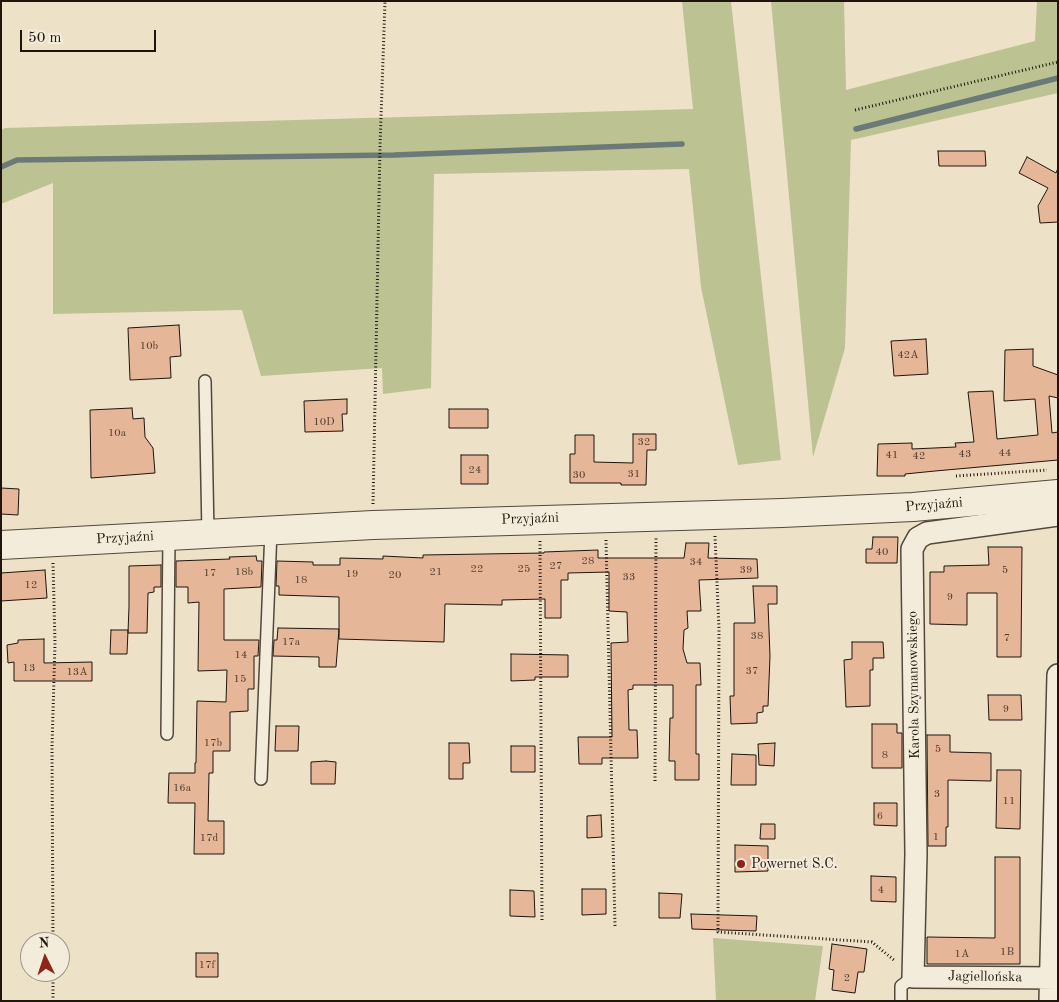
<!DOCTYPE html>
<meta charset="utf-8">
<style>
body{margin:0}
#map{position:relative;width:1059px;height:1002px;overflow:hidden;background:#ede2c8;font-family:"Old Standard TT",serif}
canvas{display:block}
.frame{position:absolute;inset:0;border:2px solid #1f150c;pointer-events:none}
.north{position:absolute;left:20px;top:932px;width:50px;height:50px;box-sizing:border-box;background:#f3ecdb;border:1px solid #9e9688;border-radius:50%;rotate:356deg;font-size:14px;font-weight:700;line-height:20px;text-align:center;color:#1f150c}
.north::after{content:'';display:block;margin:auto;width:18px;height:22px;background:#8f2418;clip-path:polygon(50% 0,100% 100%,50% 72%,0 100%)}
.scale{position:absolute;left:20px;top:30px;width:136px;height:22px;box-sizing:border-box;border:2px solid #1f150c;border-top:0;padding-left:6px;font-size:15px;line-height:18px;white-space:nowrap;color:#1f150c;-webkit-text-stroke:4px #f3ecdb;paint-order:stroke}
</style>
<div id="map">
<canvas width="1059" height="1002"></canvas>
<div class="frame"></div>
<div class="north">N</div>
<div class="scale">50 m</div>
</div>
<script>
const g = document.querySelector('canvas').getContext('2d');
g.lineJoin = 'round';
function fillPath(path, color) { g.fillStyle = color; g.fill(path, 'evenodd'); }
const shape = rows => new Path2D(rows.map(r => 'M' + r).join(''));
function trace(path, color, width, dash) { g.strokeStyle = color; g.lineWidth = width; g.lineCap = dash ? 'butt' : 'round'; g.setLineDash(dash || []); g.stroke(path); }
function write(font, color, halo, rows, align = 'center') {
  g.font = font + ' "Old Standard TT",serif'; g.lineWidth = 4; g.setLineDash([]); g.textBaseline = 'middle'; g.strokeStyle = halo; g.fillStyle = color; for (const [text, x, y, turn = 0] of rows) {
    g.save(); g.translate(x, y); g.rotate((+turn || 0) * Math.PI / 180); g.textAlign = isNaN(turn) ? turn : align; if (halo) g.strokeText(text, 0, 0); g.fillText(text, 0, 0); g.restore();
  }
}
fillPath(shape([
 [682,1,731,1,781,460,738,465,701,287,689,169,434,174,431,388,383,394,382,368,261,376,242,310,53,314,53,183,1,204,1,130,5,128,693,109],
 [771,1,844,1,846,90,1035,41,1037,1,1058,1,1058,93,851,140,845,348,813,457],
 [713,938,823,946,815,1001,716,1001]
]), '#bdc293');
trace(shape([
 [856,129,1058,78],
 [1,167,17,160,394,155,682,144]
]), '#6b7978', 5.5);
const building = shape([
 [938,151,985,151,986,166,939,166,938,151],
 [1027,157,1056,173,1058,168,1058,222,1040,223,1038,206,1048,188,1019,173,1027,157],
 [179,325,181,356,170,357,171,378,130,380,128,328,179,325],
 [926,339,928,374,894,376,891,341,926,339],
 [1033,349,1033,366,1058,375,1058,398,1049,396,1052,433,1058,432,1058,460,935,471,905,474,905,476,877,476,878,444,912,443,912,449,956,447,955,443,974,442,968,392,993,391,997,439,1038,435,1035,399,1004,401,1005,350,1033,349],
 [347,399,347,414,342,414,343,431,305,432,304,401,347,399],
 [132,408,133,419,144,418,145,437,153,448,155,473,91,478,90,410,132,408],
 [449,409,488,409,488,428,449,428,449,409],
 [633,434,656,434,656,450,647,450,646,485,621,485,621,483,570,483,570,454,575,454,575,435,594,435,594,462,633,463,633,434],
 [461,455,488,455,488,484,461,484,461,455],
 [1,488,19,489,18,515,1,514,1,488],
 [873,537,898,537,897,563,866,563,866,549,872,549,873,537],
 [686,543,709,543,708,558,757,559,758,578,699,580,701,611,687,611,688,628,684,630,683,649,687,663,700,663,701,685,696,685,696,754,699,754,699,780,675,780,675,761,669,761,670,718,673,718,673,685,633,685,633,689,628,690,629,730,637,730,638,758,602,758,602,764,579,764,578,737,612,737,611,643,628,642,627,612,609,611,609,572,568,573,568,580,561,580,561,618,545,618,545,599,502,600,502,605,445,604,444,642,339,639,339,597,279,595,279,586,276,586,277,561,313,562,313,565,340,565,340,558,383,559,383,556,423,558,423,555,544,553,544,552,598,550,598,558,684,558,686,543],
 [988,547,1022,547,1021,657,997,657,997,593,967,593,967,625,930,624,930,572,944,572,944,566,989,565,988,547],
 [256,556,257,561,262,561,261,587,224,589,224,640,259,640,258,656,254,656,254,689,248,689,248,711,230,712,230,751,213,751,213,773,209,773,208,821,224,821,224,854,194,854,195,803,168,803,169,773,195,773,195,763,196,763,197,701,226,702,227,670,198,671,199,602,188,603,188,587,176,587,176,561,230,559,229,557,256,556],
 [161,565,161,587,154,587,154,592,148,593,147,633,128,633,129,606,129,566,161,565],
 [45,570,47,598,1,601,1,573,45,570],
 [753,586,777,586,777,604,768,604,770,656,768,706,763,706,763,712,757,713,757,723,731,724,730,696,734,696,734,623,755,623,753,586],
 [278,628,339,629,336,667,319,667,319,657,273,656,274,640,277,640,278,628],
 [111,630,128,630,127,654,110,654,111,630],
 [44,639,44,663,92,662,92,681,14,681,14,662,8,663,7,645,18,643,18,640,44,639],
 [852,642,883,642,884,658,873,658,873,670,870,670,870,706,846,707,844,660,852,659,852,642],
 [511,654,568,655,568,677,535,677,535,680,511,681,511,654],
 [988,695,1021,695,1022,720,989,720,988,695],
 [872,724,897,724,897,733,902,733,902,768,872,768,872,724],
 [276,726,299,726,298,751,275,751,276,726],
 [927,735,950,735,950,752,991,753,991,781,948,780,948,827,946,827,946,846,928,846,927,735],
 [449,743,469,743,470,763,463,763,463,779,449,779,449,743],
 [775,743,774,766,759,765,758,744,775,743],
 [511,746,535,746,535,772,511,772,511,746],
 [732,754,756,755,756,785,731,785,732,754],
 [326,761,336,762,335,784,311,784,311,762,326,761],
 [997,770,1021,770,1020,829,996,828,997,770],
 [874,803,897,803,897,826,874,825,874,803],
 [601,815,602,837,587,838,587,816,601,815],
 [761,824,775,824,775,839,760,839,761,824],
 [735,845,768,846,768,871,735,872,735,845],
 [995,857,1020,857,1020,964,927,964,927,937,995,938,995,857],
 [871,876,896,877,896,902,871,901,871,876],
 [582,889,606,889,606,914,582,915,582,889],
 [510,890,534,891,535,917,510,916,510,890],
 [659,893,682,894,680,918,659,918,659,893],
 [691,914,757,916,756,931,692,929,691,914],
 [832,944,867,949,864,972,858,972,855,993,832,990,834,970,829,969,832,944],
 [196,953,218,953,218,977,196,977,196,953]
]);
fillPath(building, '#e6b698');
trace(building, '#1f150c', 1);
const service = shape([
 [205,381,208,534],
 [167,734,169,536],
 [261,779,271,530],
 [901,1001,901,986,913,977]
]);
const minor = shape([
 [1058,515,927,533,918,538,912,549,916,854,913,977,1058,978],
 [1050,1001,1058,675]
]);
const tertiary = shape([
 [1,545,373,525,782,513,913,507,1058,494]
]);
trace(service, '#52483b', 14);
trace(minor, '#52483b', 24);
trace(tertiary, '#52483b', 30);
trace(shape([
 [855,110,1058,62],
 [956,476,1047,470],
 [373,504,380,147,385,1],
 [715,536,719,629,718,932,872,942,895,961],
 [606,540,615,926],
 [540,541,542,920],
 [655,781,656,537],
 [53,942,52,747,55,643,53,563],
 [53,1001,53,972]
]), '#1f150c', 3, [1, 2.5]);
trace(service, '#f3ecdb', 11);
trace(minor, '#f3ecdb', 21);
trace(tertiary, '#f3ecdb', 28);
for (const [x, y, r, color] of [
 [741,864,5,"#8f2418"]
]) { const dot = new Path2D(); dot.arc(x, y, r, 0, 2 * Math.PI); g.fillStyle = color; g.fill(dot); trace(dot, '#f3ecdb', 2); }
write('11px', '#513d2f', null, [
 ["10b",149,346],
 ["42A",908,355],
 ["10D",324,422],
 ["10a",117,433],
 ["32",644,442],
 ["44",1005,453],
 ["43",965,454],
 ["41",892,455],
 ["42",919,456],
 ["24",475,470],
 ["31",634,474],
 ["30",579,475],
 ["40",882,552],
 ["28",588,561],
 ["34",696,562],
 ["27",556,566],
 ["22",477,569],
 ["25",524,569],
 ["39",746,570],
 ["5",1005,570],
 ["18b",244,572],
 ["21",436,572],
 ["17",210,573],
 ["19",352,574],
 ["20",395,575],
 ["33",629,577],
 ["18",301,580],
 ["12",31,585],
 ["9",950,597],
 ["38",757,636],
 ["7",1007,638],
 ["17a",291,642],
 ["14",241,655],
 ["13",29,668],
 ["37",752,671],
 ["13A",77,672],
 ["15",240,679],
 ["9",1006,709],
 ["17b",213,743],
 ["5",938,749],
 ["8",885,755],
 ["16a",182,788],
 ["3",937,794],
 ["11",1009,801],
 ["6",880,816],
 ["1",936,837],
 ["17d",209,838],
 ["4",881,890],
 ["1B",1007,952],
 ["1A",962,954],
 ["17f",207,965],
 ["2",847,978]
]);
write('14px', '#1f150c', '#f3ecdb', [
 ["Przyjaźni",934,505,-5],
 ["Przyjaźni",530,519,-2],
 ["Przyjaźni",125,538,-3],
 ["Karola Szymanowskiego",914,685,-91],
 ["Jagiellońska",985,977,1]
]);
write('14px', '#1f150c', '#f3ecdb', [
 ["Powernet S.C.",751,864]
], 'left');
</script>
